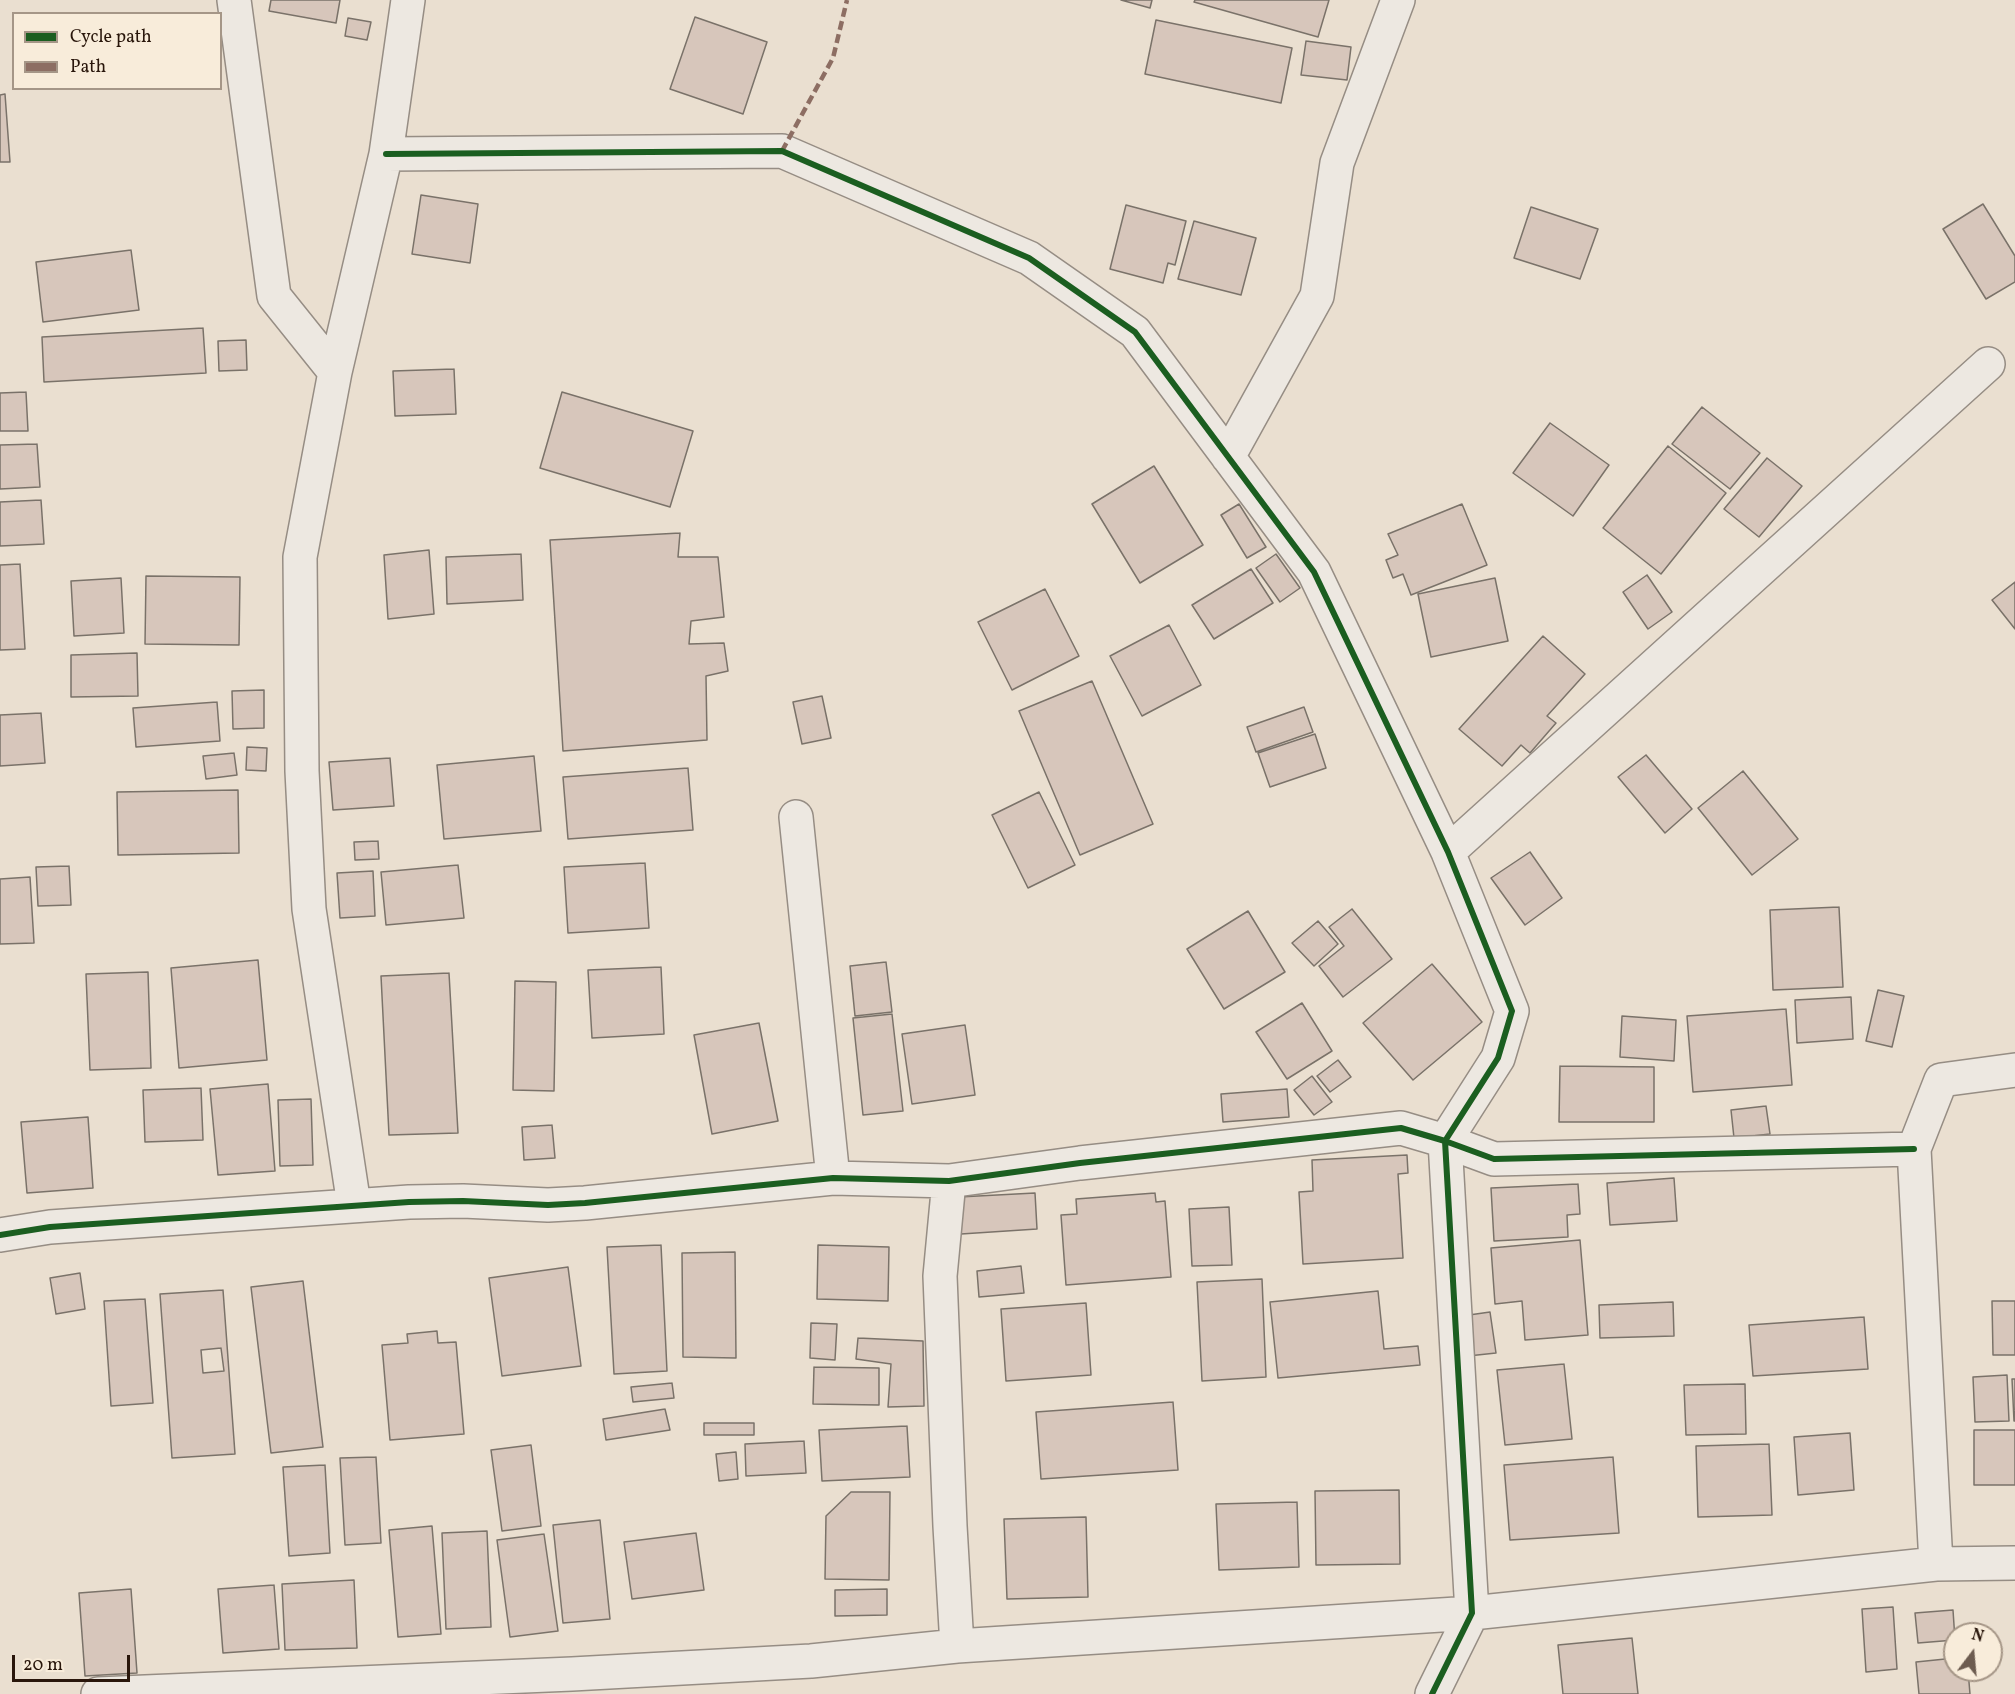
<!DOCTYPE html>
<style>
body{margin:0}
#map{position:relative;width:2015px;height:1694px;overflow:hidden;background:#eadfd0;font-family:Vollkorn,serif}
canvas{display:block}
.legend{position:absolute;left:12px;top:12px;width:210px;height:78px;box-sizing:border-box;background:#f8ecda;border:2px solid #a59687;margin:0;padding:8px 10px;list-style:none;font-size:18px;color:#29160b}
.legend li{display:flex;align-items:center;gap:12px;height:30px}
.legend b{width:30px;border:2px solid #a59687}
.north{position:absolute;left:1943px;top:1622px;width:60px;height:60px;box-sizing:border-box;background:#f8ecda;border:2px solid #a59687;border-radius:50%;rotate:16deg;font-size:16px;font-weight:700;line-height:24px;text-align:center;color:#29160b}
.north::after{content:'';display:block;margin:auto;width:21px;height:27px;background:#6d5c50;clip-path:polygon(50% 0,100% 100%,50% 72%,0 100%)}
.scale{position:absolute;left:12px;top:1655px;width:118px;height:27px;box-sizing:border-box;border:3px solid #29160b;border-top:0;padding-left:8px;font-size:18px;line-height:21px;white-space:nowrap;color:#29160b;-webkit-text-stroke:4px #f8ecda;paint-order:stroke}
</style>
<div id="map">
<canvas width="2015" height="1694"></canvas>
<ul class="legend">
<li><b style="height:8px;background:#1b5e20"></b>Cycle path</li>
<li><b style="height:8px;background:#8d6e63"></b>Path</li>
</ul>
<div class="north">N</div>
<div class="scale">20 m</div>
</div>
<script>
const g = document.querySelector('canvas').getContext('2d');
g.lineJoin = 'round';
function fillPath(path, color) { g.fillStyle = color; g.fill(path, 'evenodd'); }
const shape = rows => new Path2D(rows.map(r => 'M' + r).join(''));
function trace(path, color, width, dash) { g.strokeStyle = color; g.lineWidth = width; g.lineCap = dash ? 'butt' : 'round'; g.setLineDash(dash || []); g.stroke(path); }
const building = shape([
 [271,0,340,0,336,23,269,11,271,0],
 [1121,0,1152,0,1150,8,1121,0],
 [1195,0,1329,0,1318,37,1194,2,1195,0],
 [695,17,767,42,743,114,670,89,695,17],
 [348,18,371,22,367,40,345,36,348,18],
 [1156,20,1292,48,1281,103,1145,74,1156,20],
 [1306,41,1351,47,1347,80,1301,75,1306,41],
 [5,94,10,162,0,162,0,95,5,94],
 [421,195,478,204,470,263,412,254,421,195],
 [1983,204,2015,256,2015,282,1986,299,1943,229,1983,204],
 [1126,205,1186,221,1175,265,1168,263,1163,283,1110,269,1126,205],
 [1531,207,1598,229,1580,279,1514,258,1531,207],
 [1194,221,1256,238,1241,295,1178,279,1194,221],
 [131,250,139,310,43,322,36,262,131,250],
 [203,328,206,373,44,382,42,337,203,328],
 [246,340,247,370,219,371,218,341,246,340],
 [454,369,456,414,395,416,393,371,454,369],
 [26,392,28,431,0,431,0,393,26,392],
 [562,392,693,431,670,507,540,468,562,392],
 [1702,407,1760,453,1730,489,1672,444,1702,407],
 [1550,423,1609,465,1573,516,1513,473,1550,423],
 [37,444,40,487,0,489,0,445,37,444],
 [1668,446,1726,493,1661,574,1603,528,1668,446],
 [1767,458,1802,486,1759,537,1724,509,1767,458],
 [1154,466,1203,545,1140,583,1092,504,1154,466],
 [41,500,44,544,0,546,0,502,41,500],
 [1239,504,1266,547,1247,558,1221,515,1239,504],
 [1462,504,1487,565,1411,595,1403,574,1393,578,1386,560,1398,555,1388,534,1462,504],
 [680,533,678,557,718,557,724,617,691,621,689,644,724,643,728,671,706,676,707,740,563,751,550,540,680,533],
 [429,550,434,614,388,619,384,555,429,550],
 [521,554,523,600,447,604,446,557,521,554],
 [1276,554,1300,588,1280,602,1256,568,1276,554],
 [20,564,25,649,0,650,0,565,20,564],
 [1251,569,1273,603,1214,639,1192,605,1251,569],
 [1647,575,1672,612,1648,629,1623,592,1647,575],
 [146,576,240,577,239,645,145,644,146,576],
 [121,578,124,633,74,636,71,581,121,578],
 [1495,578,1508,641,1431,657,1418,594,1495,578],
 [2015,582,2015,629,1992,600,2015,582],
 [1045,589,1079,656,1012,690,978,622,1045,589],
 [1169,625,1201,685,1142,716,1110,656,1169,625],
 [1543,636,1585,674,1547,716,1556,723,1530,753,1521,745,1502,766,1459,729,1543,636],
 [137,653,138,696,71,697,71,655,137,653],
 [1092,681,1153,824,1080,855,1019,711,1092,681],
 [264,690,264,728,233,729,232,691,264,690],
 [822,696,831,738,802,744,793,702,822,696],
 [217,702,220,741,136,747,133,708,217,702],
 [1304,707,1313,732,1256,752,1247,727,1304,707],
 [41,713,45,763,0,766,0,715,41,713],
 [1315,734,1326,768,1270,787,1258,753,1315,734],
 [247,747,267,748,266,771,246,770,247,747],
 [234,753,237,775,206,779,203,756,234,753],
 [1646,755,1692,809,1665,833,1618,777,1646,755],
 [534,756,541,831,444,839,437,765,534,756],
 [390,758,394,806,333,810,329,762,390,758],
 [688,768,693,830,568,839,563,777,688,768],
 [1743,771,1798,839,1752,875,1698,808,1743,771],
 [238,790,239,853,118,855,117,792,238,790],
 [1039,792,1075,865,1028,888,992,815,1039,792],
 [378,841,379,859,355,860,354,842,378,841],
 [1530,852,1562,898,1525,925,1491,878,1530,852],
 [645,863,649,928,568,933,564,867,645,863],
 [458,865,464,918,386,925,381,872,458,865],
 [69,866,71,905,38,906,36,867,69,866],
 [373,871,375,916,340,918,337,873,373,871],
 [30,877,34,943,0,944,0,879,30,877],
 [1839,907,1843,987,1773,990,1770,910,1839,907],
 [1352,909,1392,959,1343,997,1319,966,1344,946,1329,927,1352,909],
 [1248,911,1285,972,1224,1009,1187,949,1248,911],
 [1318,921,1338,944,1314,966,1292,943,1318,921],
 [258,960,267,1060,179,1068,171,968,258,960],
 [886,962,892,1012,855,1016,850,966,886,962],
 [1432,964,1482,1022,1413,1080,1363,1023,1432,964],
 [661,967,664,1034,592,1038,588,970,661,967],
 [148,972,151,1068,90,1070,86,974,148,972],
 [449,973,458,1133,389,1135,381,976,449,973],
 [515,981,556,982,554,1091,513,1090,515,981],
 [1878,990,1904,996,1892,1047,1866,1041,1878,990],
 [1851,997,1853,1039,1797,1043,1795,1000,1851,997],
 [1302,1003,1332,1051,1287,1079,1256,1032,1302,1003],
 [1786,1009,1792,1085,1693,1092,1687,1016,1786,1009],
 [892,1014,903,1111,863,1115,853,1018,892,1014],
 [1622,1016,1676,1020,1674,1061,1620,1057,1622,1016],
 [759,1023,778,1121,712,1134,694,1035,759,1023],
 [965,1025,975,1095,912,1104,902,1034,965,1025],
 [1338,1060,1351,1077,1330,1092,1317,1076,1338,1060],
 [1560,1066,1654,1067,1654,1122,1559,1122,1560,1066],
 [1312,1076,1332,1102,1314,1115,1294,1090,1312,1076],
 [268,1084,275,1171,218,1175,210,1089,268,1084],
 [201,1088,203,1140,145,1142,143,1090,201,1088],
 [1287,1089,1289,1117,1223,1122,1221,1094,1287,1089],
 [311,1099,313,1165,280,1166,278,1100,311,1099],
 [1766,1106,1770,1134,1734,1138,1731,1110,1766,1106],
 [88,1117,93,1188,27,1193,21,1122,88,1117],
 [552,1125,555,1158,524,1160,522,1127,552,1125],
 [1407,1155,1408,1173,1398,1174,1403,1258,1303,1264,1299,1192,1313,1191,1312,1160,1407,1155],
 [1674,1178,1677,1221,1610,1225,1607,1183,1674,1178],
 [1578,1184,1580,1214,1567,1215,1568,1237,1494,1241,1491,1188,1578,1184],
 [1035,1193,1037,1229,961,1234,959,1197,1035,1193],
 [1155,1193,1156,1202,1165,1201,1171,1277,1066,1285,1061,1215,1077,1214,1076,1199,1155,1193],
 [1229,1207,1232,1265,1192,1266,1189,1209,1229,1207],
 [1580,1240,1588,1335,1525,1340,1522,1301,1495,1304,1491,1248,1580,1240],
 [661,1245,667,1371,614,1374,607,1247,661,1245],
 [818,1245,889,1247,888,1301,817,1299,818,1245],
 [735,1252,736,1358,683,1357,682,1253,735,1252],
 [1021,1266,1024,1293,979,1297,977,1271,1021,1266],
 [568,1267,581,1366,502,1376,489,1278,568,1267],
 [80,1273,85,1309,56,1314,50,1278,80,1273],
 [1262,1279,1266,1377,1202,1381,1197,1282,1262,1279],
 [303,1281,323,1447,271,1453,251,1287,303,1281],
 [223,1290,235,1454,172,1458,160,1294,223,1290],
 [221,1348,224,1371,203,1373,201,1350,221,1348],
 [1378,1291,1384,1349,1418,1346,1420,1365,1278,1378,1270,1302,1378,1291],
 [145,1299,153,1403,111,1406,104,1301,145,1299],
 [1992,1301,2015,1301,2015,1355,1993,1355,1992,1301],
 [1673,1302,1674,1336,1600,1338,1599,1305,1673,1302],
 [1086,1303,1091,1375,1006,1381,1001,1309,1086,1303],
 [1490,1312,1496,1353,1468,1356,1462,1316,1490,1312],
 [1864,1317,1868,1369,1753,1376,1749,1325,1864,1317],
 [811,1323,837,1324,835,1360,810,1358,811,1323],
 [437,1331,438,1343,456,1342,464,1434,390,1440,382,1345,408,1343,407,1334,437,1331],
 [858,1338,923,1341,924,1406,888,1407,891,1364,856,1359,858,1338],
 [1564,1364,1572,1439,1505,1445,1497,1370,1564,1364],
 [814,1367,879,1368,879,1405,813,1404,814,1367],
 [2007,1375,2009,1421,1975,1422,1973,1377,2007,1375],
 [2012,1379,2015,1379,2015,1421,2014,1421,2012,1379],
 [672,1383,674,1398,633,1402,631,1387,672,1383],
 [1745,1384,1746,1434,1686,1435,1684,1385,1745,1384],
 [1173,1402,1178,1470,1041,1479,1036,1412,1173,1402],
 [665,1409,670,1430,606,1440,603,1419,665,1409],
 [704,1423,754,1423,754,1435,704,1435,704,1423],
 [907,1426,910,1477,822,1481,819,1430,907,1426],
 [1974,1430,2015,1430,2015,1485,1974,1485,1974,1430],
 [1850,1433,1854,1490,1798,1495,1794,1437,1850,1433],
 [804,1441,806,1473,746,1476,745,1444,804,1441],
 [1769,1444,1772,1515,1698,1517,1696,1446,1769,1444],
 [531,1445,541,1526,502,1531,491,1450,531,1445],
 [736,1452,738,1479,719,1481,716,1454,736,1452],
 [376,1457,381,1543,345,1545,340,1458,376,1457],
 [1613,1457,1619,1533,1510,1540,1504,1465,1613,1457],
 [325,1465,330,1553,289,1556,283,1467,325,1465],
 [1399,1490,1400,1564,1316,1565,1315,1491,1399,1490],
 [851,1492,890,1492,889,1580,825,1579,826,1516,851,1492],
 [1297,1502,1299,1567,1219,1570,1216,1504,1297,1502],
 [1086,1517,1088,1597,1007,1599,1004,1519,1086,1517],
 [600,1520,610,1619,563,1623,553,1525,600,1520],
 [432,1526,441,1634,398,1637,389,1530,432,1526],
 [487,1531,491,1627,446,1629,442,1533,487,1531],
 [696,1533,704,1590,632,1599,624,1542,696,1533],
 [544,1534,558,1631,510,1637,497,1540,544,1534],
 [354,1580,357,1648,285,1650,282,1584,354,1580],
 [274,1585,279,1649,223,1653,218,1589,274,1585],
 [131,1589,137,1673,85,1676,79,1593,131,1589],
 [887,1589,887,1615,835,1616,835,1590,887,1589],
 [1893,1607,1897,1669,1866,1672,1862,1609,1893,1607],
 [1953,1610,1955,1640,1918,1643,1915,1613,1953,1610],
 [1632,1638,1638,1694,1563,1694,1558,1645,1632,1638],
 [1955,1658,1955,1670,1968,1670,1970,1694,1919,1694,1916,1662,1955,1658]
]);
fillPath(building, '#d7c6bb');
trace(building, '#7a7269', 1.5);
const minor = shape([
 [234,0,274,296,335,372],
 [386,154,782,151,1029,258,1135,332,1314,572,1448,852,1512,1011,1498,1058,1445,1141,1472,1613,1432,1694],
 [1228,457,1317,296,1337,163,1398,0],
 [796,817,833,1178],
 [1448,852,1988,364],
 [949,1181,940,1276,950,1526,957,1646],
 [354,1205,309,909,302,771,300,557,335,372,386,154,408,0],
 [0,1235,50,1227,409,1202,463,1201,548,1205,585,1203,833,1178,949,1181,1080,1163,1401,1128,1445,1141,1494,1159,1914,1149],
 [1936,1564,1914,1149,1941,1080,2015,1070],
 [98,1694,572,1674,811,1661,957,1646,1472,1613,1936,1564,2015,1563]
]);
trace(minor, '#968d84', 36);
trace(minor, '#ede8e1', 33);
trace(shape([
 [782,151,833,58,847,0]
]), '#8d6e63', 4.5, [9, 4.5]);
trace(shape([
 [386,154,782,151,1029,258,1135,332,1314,572,1448,852,1512,1011,1498,1058,1445,1141,1472,1613,1432,1694],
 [0,1235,50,1227,409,1202,463,1201,548,1205,585,1203,833,1178,949,1181,1080,1163,1401,1128,1445,1141,1494,1159,1914,1149]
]), '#1b5e20', 6);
</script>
